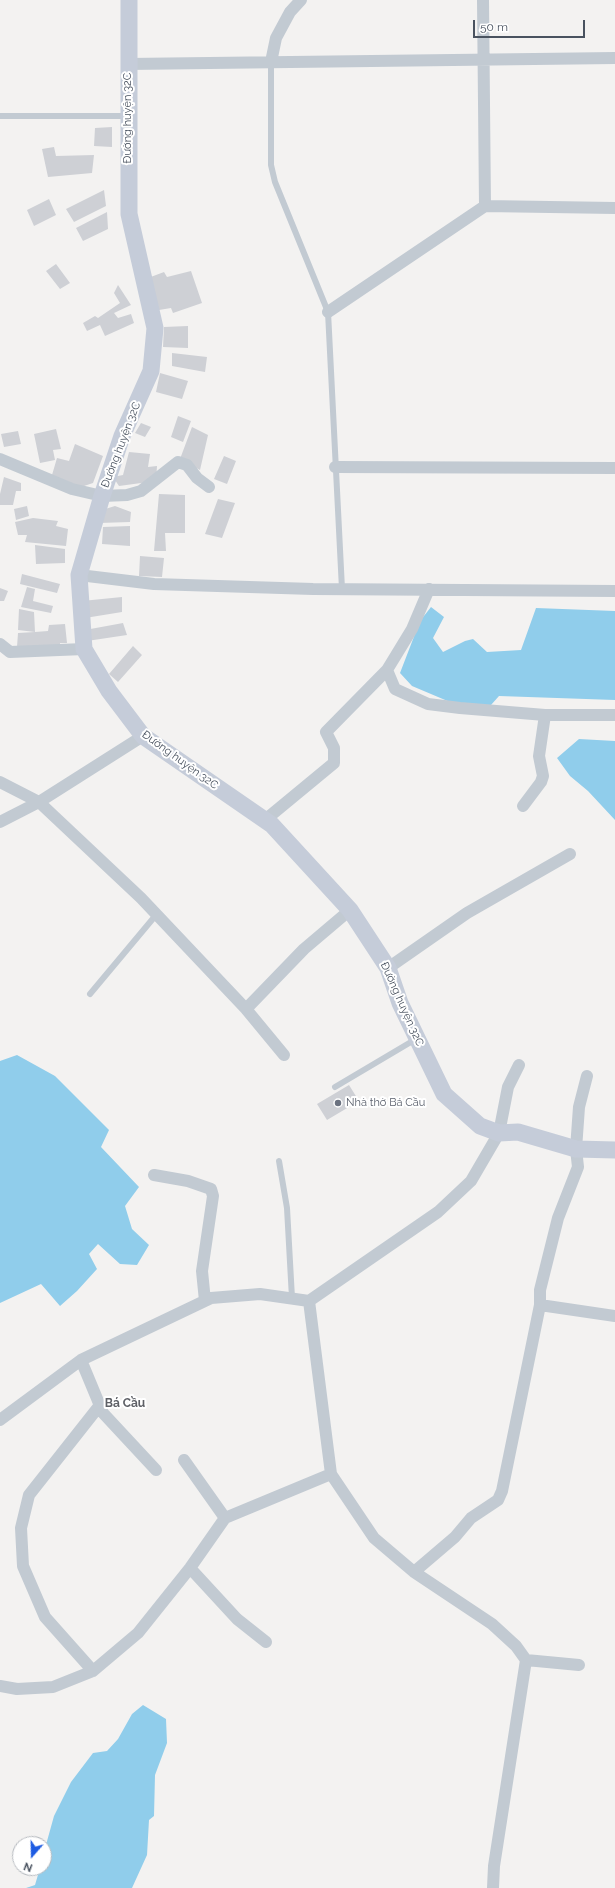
<!DOCTYPE html>
<meta charset="utf-8">
<style>
body{margin:0}
#map{position:relative;width:615px;height:1888px;overflow:hidden;background:#f3f2f1;font-family:Raleway,sans-serif}
canvas{display:block}
.north{position:absolute;left:12px;top:1836px;width:40px;height:40px;box-sizing:border-box;background:#fff;border:1px solid #b6babf;border-radius:50%;rotate:200deg;font-size:11px;font-weight:700;line-height:16px;text-align:center;color:#49525f}
.north::after{content:'';display:block;margin:auto;width:14px;height:18px;background:#1d5be2;clip-path:polygon(50% 0,100% 100%,50% 72%,0 100%)}
.scale{position:absolute;left:473px;top:20px;width:112px;height:18px;box-sizing:border-box;border:2px solid #49525f;border-top:0;padding-left:5px;font-size:12px;line-height:14px;white-space:nowrap;color:#49525f;-webkit-text-stroke:3px #fff;paint-order:stroke}
</style>
<div id="map">
<canvas width="615" height="1888"></canvas>
<div class="north">N</div>
<div class="scale">50 m</div>
</div>
<script>
const g = document.querySelector('canvas').getContext('2d');
g.lineJoin = 'round';
function fillPath(path, color) { g.fillStyle = color; g.fill(path, 'evenodd'); }
const shape = rows => new Path2D(rows.map(r => 'M' + r).join(''));
function trace(path, color, width, dash) { g.strokeStyle = color; g.lineWidth = width; g.lineCap = dash ? 'butt' : 'round'; g.setLineDash(dash || []); g.stroke(path); }
function write(font, color, halo, rows, align = 'center') {
  g.font = font + ' Raleway,sans-serif'; g.lineWidth = 4; g.setLineDash([]); g.textBaseline = 'middle'; g.strokeStyle = halo; g.fillStyle = color; for (const [text, x, y, turn = 0] of rows) {
    g.save(); g.translate(x, y); g.rotate((+turn || 0) * Math.PI / 180); g.textAlign = isNaN(turn) ? turn : align; if (halo) g.strokeText(text, 0, 0); g.fillText(text, 0, 0); g.restore();
  }
}
fillPath(shape([
 [431,607,444,617,433,638,443,652,465,641,473,639,487,652,521,650,536,608,615,611,615,700,499,696,491,705,457,705,412,686,400,673,420,621],
 [579,739,615,741,615,820,588,791,570,776,557,758],
 [17,1055,55,1076,109,1130,101,1147,139,1187,125,1206,132,1229,149,1245,137,1265,120,1264,98,1244,89,1254,97,1269,77,1291,60,1306,41,1284,0,1303,0,1061],
 [143,1705,166,1719,167,1743,155,1775,154,1816,149,1820,147,1855,132,1888,26,1888,35,1885,40,1868,44,1868,44,1852,54,1816,71,1782,93,1753,107,1751,118,1739,132,1714]
]), '#90cdeb');
fillPath(shape([
 [112,127,112,147,94,146,95,128],
 [54,147,56,156,94,155,92,173,48,177,42,149],
 [104,190,106,206,74,222,66,209],
 [49,199,56,215,34,226,27,210],
 [107,212,108,229,83,241,76,228],
 [56,264,70,283,60,289,46,271],
 [191,271,202,303,173,313,171,308,159,310,148,278,164,272,167,277],
 [118,285,131,305,114,313,118,318,131,314,134,323,105,336,100,325,87,331,83,323,95,316,98,318,120,303,114,293],
 [188,326,188,348,163,347,164,327],
 [172,353,207,357,205,372,172,366],
 [160,373,188,381,182,399,156,392],
 [178,416,191,421,183,442,171,437],
 [141,423,151,427,145,437,135,433],
 [192,427,208,435,200,470,180,459],
 [56,429,61,449,53,450,55,460,40,463,34,434],
 [18,431,21,444,4,447,1,434],
 [75,444,103,456,93,483,81,487,52,475,57,458,69,461],
 [129,452,150,454,148,467,157,466,156,481,119,486,113,477,123,475],
 [224,456,236,461,227,484,214,479],
 [4,477,21,483,21,491,16,491,13,505,0,505,0,494],
 [159,494,185,495,185,533,165,533,166,551,154,551],
 [218,499,235,503,222,538,205,534],
 [27,506,29,516,16,520,14,509],
 [115,506,131,512,130,522,99,523,102,510],
 [33,518,58,521,56,526,68,529,66,546,25,542,27,535,18,535,15,522],
 [130,526,130,546,102,544,103,527],
 [35,545,65,549,65,563,36,564],
 [140,556,164,558,162,577,139,576],
 [22,574,60,584,57,593,20,584],
 [27,587,35,589,33,601,53,606,51,613,21,607],
 [0,588,8,591,4,601,0,601],
 [122,597,122,612,85,618,82,601],
 [19,609,34,612,35,632,48,631,49,625,65,624,67,643,60,643,60,650,17,647,18,633,35,632,18,630],
 [123,623,127,635,87,641,85,630],
 [133,646,142,655,118,682,109,674],
 [349,1085,359,1101,327,1120,317,1104]
]), '#ced0d5');
trace(shape([
 [271,62,271,165,275,182,328,312,342,589],
 [0,116,127,116],
 [90,994,156,915],
 [335,1087,416,1039],
 [279,1161,287,1208,292,1298]
]), '#c2cad2', 6);
trace(shape([
 [483,0,485,206],
 [271,62,276,38,290,12,301,0],
 [128,64,615,58],
 [328,312,485,206,615,208],
 [0,459,72,489,102,496,127,495,141,491,178,462,187,465,197,478,209,487],
 [335,467,615,468],
 [79,575,154,584,313,589,615,591],
 [429,589,412,629,387,670,395,689,428,704,460,708,545,715,615,715],
 [0,644,10,652,84,649],
 [0,782,39,802,141,898,246,1009,284,1055],
 [523,806,541,782,543,776,539,756,545,715],
 [265,820,334,763,334,748,326,732,387,670],
 [0,822,39,802,143,736],
 [388,968,467,913,570,854],
 [246,1009,304,949,350,910],
 [154,1175,188,1181,211,1189,213,1196,202,1271,205,1301],
 [309,1301,331,1474,374,1538,414,1572,492,1624,516,1646,526,1660,494,1866,493,1888],
 [540,1305,615,1316],
 [81,1360,103,1413,156,1470],
 [0,1420,81,1360,211,1298,260,1294,309,1301,438,1212,471,1181,499,1133,508,1087,519,1065],
 [184,1460,225,1518],
 [190,1568,237,1619,266,1642],
 [414,1572,455,1537,471,1518,498,1500,502,1491,540,1305,540,1290,558,1218,578,1167,576,1149,579,1107,587,1076],
 [526,1660,579,1665],
 [93,1671,45,1617,23,1566,21,1528,29,1495,100,1405],
 [0,1686,17,1689,53,1687,93,1671,138,1633,190,1568,225,1518,331,1474]
]), '#c2cad2', 12);
trace(shape([
 [129,0,129,214,155,328,151,371,122,436,102,496,79,575,84,649,109,691,143,736,272,825,350,910,388,968,400,1003,444,1094,480,1126,499,1133,518,1132,576,1149,615,1150]
]), '#c5ccd9', 17);
for (const [x, y, r, color] of [
 [338,1103,4,"#6b7280"]
]) { const dot = new Path2D(); dot.arc(x, y, r, 0, 2 * Math.PI); g.fillStyle = color; g.fill(dot); trace(dot, '#fff', 1.5); }
write('11px', '#49525f', '#fff', [
 ["Đường huyện 32C",128,118,-90],
 ["Đường huyện 32C",121,445,-69],
 ["Đường huyện 32C",180,760,36],
 ["Đường huyện 32C",402,1004,66]
]);
write('11px', '#5b616d', '#fff', [
 ["Nhà thờ Bá Cầu",346,1103]
], 'left');
write('bold 12px', '#5e6066', '#fff', [
 ["Bá Cầu",125,1403]
]);
</script>
